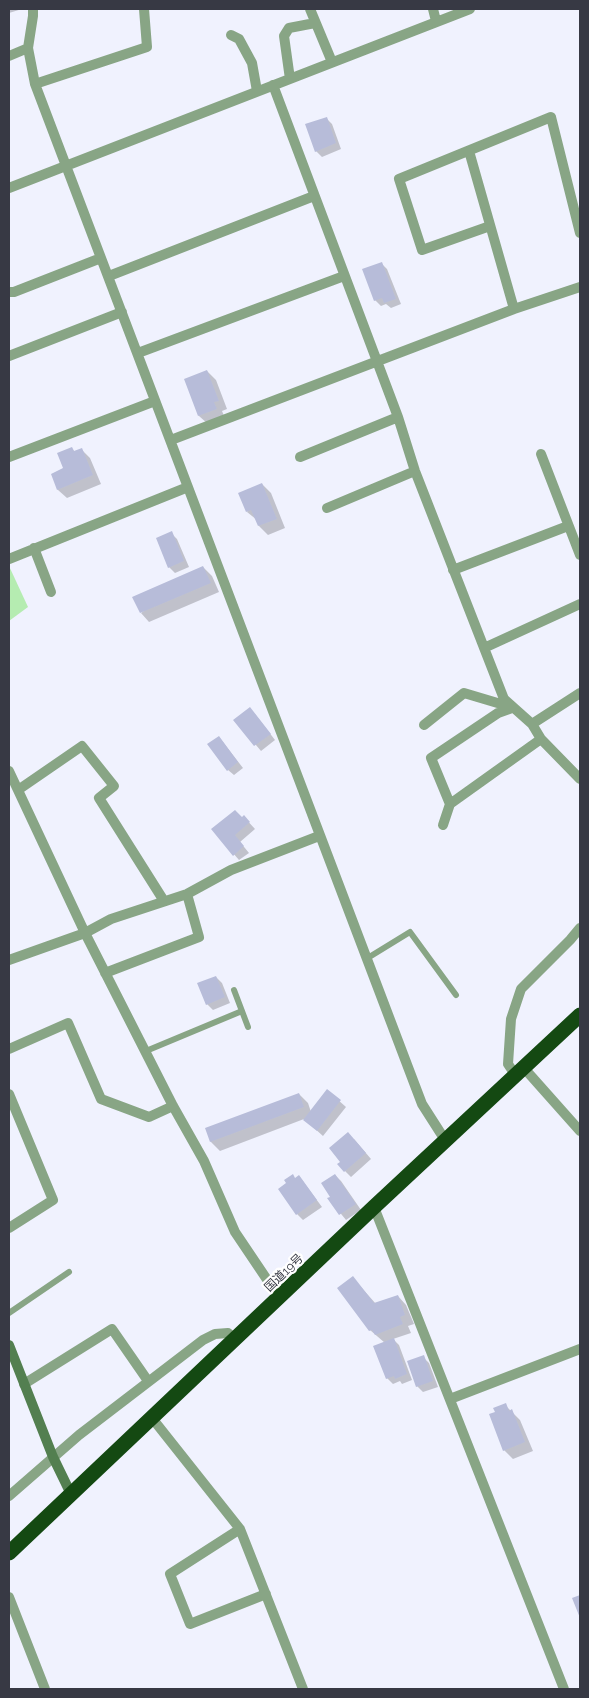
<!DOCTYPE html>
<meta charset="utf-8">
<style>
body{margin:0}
#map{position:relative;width:589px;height:1698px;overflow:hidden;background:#f0f2fe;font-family:Raleway,sans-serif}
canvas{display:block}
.frame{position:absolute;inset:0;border:10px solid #373944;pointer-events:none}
</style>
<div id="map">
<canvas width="589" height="1698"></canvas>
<div class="frame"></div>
</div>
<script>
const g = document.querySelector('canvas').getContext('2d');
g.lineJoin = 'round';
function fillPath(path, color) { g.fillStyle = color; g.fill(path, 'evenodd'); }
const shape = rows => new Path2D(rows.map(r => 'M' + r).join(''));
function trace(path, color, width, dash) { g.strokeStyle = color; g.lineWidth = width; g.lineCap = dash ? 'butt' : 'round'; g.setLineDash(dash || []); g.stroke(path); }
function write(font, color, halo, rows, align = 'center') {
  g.font = font + ' Raleway,"Noto Sans JP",sans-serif'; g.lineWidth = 4.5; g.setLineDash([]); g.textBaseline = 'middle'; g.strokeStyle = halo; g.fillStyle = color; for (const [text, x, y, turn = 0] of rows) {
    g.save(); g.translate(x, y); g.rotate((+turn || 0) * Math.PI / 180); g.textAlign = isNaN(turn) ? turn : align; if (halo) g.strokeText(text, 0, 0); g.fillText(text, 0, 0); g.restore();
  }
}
fillPath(shape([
 [9,566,28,607,9,621]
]), '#b5ecb1');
fillPath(shape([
 [9,9,22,9,9,13],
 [326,118,332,124,341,149,322,157,316,151],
 [381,263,387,269,401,304,391,308,386,304,381,306,375,300],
 [207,371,216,380,227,409,222,411,225,418,208,424,199,416,186,379],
 [71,448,75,452,81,449,90,458,101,484,67,498,58,490,52,475,65,469],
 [262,484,271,493,285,528,268,535,259,526,257,520,247,512],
 [171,533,177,539,189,567,175,573,169,567],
 [203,567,212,576,219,592,149,622,141,613],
 [255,714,275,740,261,751,235,720],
 [219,737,243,768,234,775,228,770],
 [244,817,255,829,240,842,249,853,239,860,213,830],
 [216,977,222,983,230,1003,213,1010,207,1004],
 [328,1091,346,1107,323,1136,304,1119,220,1151,211,1142,206,1129,299,1094,308,1103,311,1112],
 [354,1139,371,1159,351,1177,345,1171,342,1162],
 [335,1175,341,1181,361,1210,346,1220,329,1199,332,1197],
 [299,1176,322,1207,303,1220,297,1214,296,1179],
 [353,1278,376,1304,398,1296,406,1305,414,1324,408,1326,411,1333,393,1339,399,1345,412,1380,402,1384,400,1381,393,1384,387,1378,385,1343,370,1330],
 [423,1357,429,1363,438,1387,423,1392,417,1386],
 [505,1405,520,1420,533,1451,513,1459,504,1450,496,1413]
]), '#0003');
fillPath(shape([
 [327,117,336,143,315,152,305,124],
 [382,262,396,299,384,303,382,298,374,301,362,269],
 [207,370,219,401,214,402,217,409,198,416,184,379],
 [72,447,74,451,82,448,93,475,57,490,51,474,63,468,57,453],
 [262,483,277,519,258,526,251,510,246,512,238,493],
 [172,531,184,561,168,568,156,538],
 [203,566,211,583,140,613,132,597],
 [250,707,271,734,254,746,233,720],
 [219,736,238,762,227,771,207,744],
 [235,810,242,817,244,815,250,822,235,835,244,846,233,856,211,829],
 [216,976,225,997,206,1005,197,983],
 [327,1089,341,1100,317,1131,303,1120],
 [299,1093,304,1107,210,1142,205,1128],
 [348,1132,366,1153,344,1172,337,1164,340,1162,329,1148],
 [293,1174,295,1178,299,1175,317,1200,296,1215,278,1189,286,1183,284,1180],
 [335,1174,356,1204,339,1215,327,1198,330,1197,321,1183],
 [353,1276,374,1303,398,1295,405,1315,400,1317,403,1324,375,1335,372,1330,369,1331,337,1288],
 [394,1338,407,1374,395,1379,394,1376,386,1379,373,1346],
 [424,1355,433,1381,416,1387,407,1361],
 [506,1403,509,1411,512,1409,525,1442,503,1451,489,1414,495,1412,493,1408],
 [580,1595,580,1618,572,1598]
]), '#b7bcd9');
trace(shape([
 [366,959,410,932,456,995],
 [234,990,248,1027],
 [146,1051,242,1011],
 [9,1313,69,1272]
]), '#88a585', 6);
trace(shape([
 [33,9,33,16,28,48,35,84,422,1104,445,1140],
 [310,9,332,62],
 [433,9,436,21],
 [231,35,239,39,252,63,257,91],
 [9,56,28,48],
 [290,79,284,36,289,28,315,23],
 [35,84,147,47,144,9],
 [273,85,398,417,415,471,504,699,532,724,541,739,580,779],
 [469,151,514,309],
 [9,188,470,9],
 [490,226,422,250,399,179,551,117,580,233],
 [109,276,314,196],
 [9,292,14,292,101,258],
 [138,353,344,276],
 [9,356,122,312],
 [171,440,514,309,580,287],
 [541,454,580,555],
 [9,457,155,401],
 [300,457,398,417],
 [327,508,415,471],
 [34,548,51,592],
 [9,559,188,487],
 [453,570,568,526],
 [484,648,580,604],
 [512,708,498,713,431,758,450,804,541,739],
 [532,724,580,693],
 [424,725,464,693,511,707],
 [9,771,85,933,173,1106,204,1161,235,1232,270,1284,281,1297],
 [18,790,82,746,114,786,99,798,164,901],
 [443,825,450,804],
 [9,960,85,933,111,919,187,894,231,870,319,836],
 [105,973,199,937,187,894],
 [9,1049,68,1023,101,1099,149,1117,173,1106],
 [524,1068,580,1131],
 [516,1076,508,1064,511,1019,521,989,570,940,580,928],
 [9,1094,53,1200,9,1228],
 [374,1207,564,1689],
 [24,1384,112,1329,148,1381],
 [450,1399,580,1349],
 [152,1418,240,1529,303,1689],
 [9,1496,79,1435,203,1340,215,1334,228,1333,236,1340],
 [240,1529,170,1574,190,1624,266,1594],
 [9,1597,45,1689]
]), '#88a585', 10);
trace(shape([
 [9,1345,53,1457,71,1494]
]), '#537f50', 10);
trace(shape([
 [9,1553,374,1207,580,1015]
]), '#144912', 15);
write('12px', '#373944', '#fff', [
 ["国道19号",284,1273,-44]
]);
</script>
